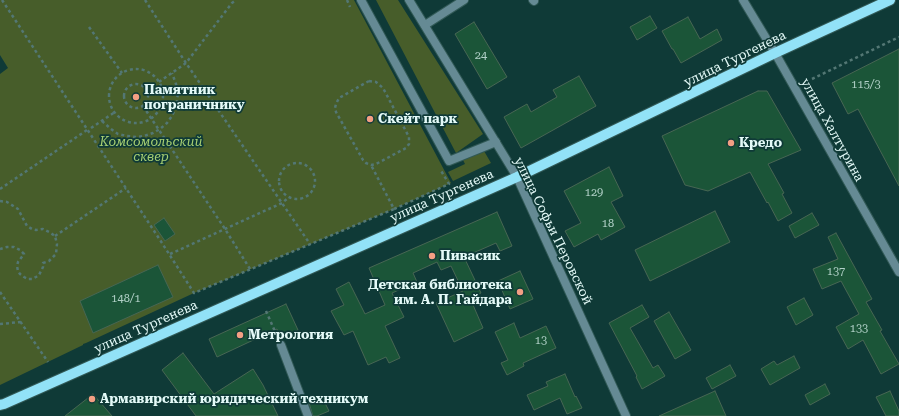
<!DOCTYPE html>
<meta charset="utf-8">
<style>
body{margin:0}
canvas{display:block;background:#0f3a37}
</style>
<canvas width="899" height="416"></canvas>
<script>
const g = document.querySelector('canvas').getContext('2d');
g.lineJoin = 'round';
function fillPath(path, color) { g.fillStyle = color; g.fill(path, 'evenodd'); }
const shape = rows => new Path2D(rows.map(r => 'M' + r).join(''));
function trace(path, color, width, dash) { g.strokeStyle = color; g.lineWidth = width; g.lineCap = dash ? 'butt' : 'round'; g.setLineDash(dash || []); g.stroke(path); }
function write(font, color, halo, rows, align = 'center') {
  g.font = font + ' "Roboto Serif",serif'; g.lineWidth = 3.5; g.setLineDash([]); g.textBaseline = 'middle'; g.strokeStyle = halo; g.fillStyle = color; for (const [text, x, y, turn = 0] of rows) {
    g.save(); g.translate(x, y); g.rotate((+turn || 0) * Math.PI / 180); g.textAlign = isNaN(turn) ? turn : align; if (halo) g.strokeText(text, 0, 0); g.fillText(text, 0, 0); g.restore();
  }
}
fillPath(shape([
 [0,0,354,0,451,183,394,209,194,293,86,343,83,344,83,345,0,385,0,74,8,68,0,55],
 [376,0,398,0,483,134,456,153],
 [484,151,491,163,453,181,448,172,465,164,463,160]
]), '#475d2a');
const building = shape([
 [650,16,657,28,637,40,630,27,650,16],
 [688,17,700,39,717,29,722,40,681,63,673,49,672,49,662,31,688,17],
 [474,22,507,77,487,89,455,34,474,22],
 [899,49,899,186,858,109,848,114,832,83,899,49],
 [579,76,596,106,521,148,504,117,527,104,531,112,557,97,553,90,579,76],
 [758,91,767,91,801,150,768,164,784,193,782,194,792,213,778,221,768,202,767,203,750,172,708,191,685,185,662,136,758,91],
 [609,167,623,196,611,202,625,227,601,240,598,234,574,247,565,231,581,223,564,191,609,167],
 [715,211,730,242,650,281,635,250,715,211],
 [497,212,512,246,500,251,496,243,464,257,481,293,470,298,483,328,454,342,436,303,463,291,451,266,441,270,437,262,413,273,417,282,392,293,404,317,385,326,400,358,389,363,386,357,368,365,353,331,344,335,331,311,344,305,336,289,349,282,365,314,385,305,369,268,497,212],
 [812,213,819,225,795,238,789,226,812,213],
 [164,218,175,234,165,241,154,225,164,218],
 [836,233,872,299,866,302,882,330,880,331,899,364,881,374,863,340,848,349,836,327,859,314,841,281,822,289,813,269,838,259,828,237,836,233],
 [158,265,173,297,93,333,80,301,158,265],
 [520,271,533,299,510,309,498,281,520,271],
 [804,298,813,315,796,325,787,307,804,298],
 [286,304,298,330,281,338,277,329,217,357,209,339,286,304],
 [642,305,649,317,630,328,653,368,658,365,665,376,642,389,636,377,637,376,609,323,642,305],
 [669,312,691,350,675,359,654,321,669,312],
 [514,323,520,338,546,326,556,348,523,363,524,366,507,375,501,363,508,360,495,332,514,323],
 [183,353,214,394,253,369,263,385,278,416,196,416,162,370,183,353],
 [794,356,800,368,770,385,761,369,774,361,777,365,794,356],
 [730,365,736,376,712,389,706,378,730,365],
 [565,374,575,397,576,396,582,408,567,414,560,398,534,410,527,395,548,386,546,382,565,374],
 [825,384,830,394,810,405,805,395,825,384],
 [715,391,726,416,659,416,715,391],
 [890,391,899,411,899,416,886,416,876,397,890,391],
 [93,394,112,416,65,416,93,394],
 [322,397,329,411,317,416,313,416,309,403,322,397]
]);
fillPath(building, '#1b5538');
trace(building, '#476653', 1);
const service = shape([
 [361,0,449,161,496,142],
 [533,0,534,1],
 [425,25,464,0],
 [281,345,308,416]
]);
const minor = shape([
 [409,0,517,177,626,416],
 [743,0,775,53,899,272]
]);
const primary = shape([
 [0,405,4,404,517,177,775,53,890,0]
]);
trace(service, '#315956', 10);
trace(minor, '#315956', 10);
trace(primary, '#315956', 12);
trace(shape([
 [2,0,162,243,194,293,394,209,371,165],
 [145,0,186,63,310,244],
 [347,0,350,7],
 [89,27,122,73],
 '109 96a27 27 0 1 1 54 0a27 27 0 1 1-54 0Z',
 [812,79,899,37],
 [369,81,376,82,383,88,409,137,409,144,406,148,376,164,371,165,366,163,363,160,336,112,335,108,336,104,339,98,369,81],
 [159,82,186,63,232,3,236,0],
 '124 96a12 12 0 1 1 24 0a12 12 0 1 1-24 0Z',
 [143,106,225,229,250,269],
 [102,121,111,129,118,134,127,136,136,137,144,136,153,133,160,129,167,123,172,116,175,109,177,101,178,92,176,84,172,73],
 [91,128,115,112],
 '279 181a18 18 0 1 1 36 0a18 18 0 1 1-36 0Z',
 [0,189,87,130],
 [0,201,7,202,18,209,27,226,32,229,36,230,43,229,49,232,55,236,57,244,56,254,49,261,43,263,43,267,39,275,36,277,32,279,28,279,24,277,20,274,18,271,17,266,18,262,24,254,20,250,14,247,7,247,0,249],
 [394,209,449,184,440,169],
 [55,236,126,188],
 [170,254,282,203,288,198],
 [0,292,48,362],
 [266,311,277,336],
 [0,324,21,322]
]), '#537774', 2.5, [3, 3]);
trace(service, '#658a94', 8);
trace(minor, '#658a94', 8);
trace(primary, '#92e2f7', 10);
for (const [x, y, r, color] of [
 [136,97,4,"#f39f83"],
 [370,119,4,"#f39f83"],
 [731,143,4,"#f39f83"],
 [432,256,4,"#f39f83"],
 [520,292,4,"#f39f83"],
 [240,335,4,"#f39f83"],
 [92,399,4,"#f39f83"]
]) { const dot = new Path2D(); dot.arc(x, y, r, 0, 2 * Math.PI); g.fillStyle = color; g.fill(dot); trace(dot, '#0f3a37', 1.5); }
write('11px', '#b2d1c8', null, [
 ["24",481,56],
 ["115/3",866,85],
 ["129",594,193],
 ["18",608,224],
 ["137",836,272],
 ["148/1",126,299],
 ["133",859,329],
 ["13",541,341]
]);
write('13px', '#e4faf8', '#0f3a37', [
 ["улица Тургенева",735,59,-26],
 ["улица Халтурина",832,130,61],
 ["улица Тургенева",442,196,-24],
 ["улица Софьи Перовской",553,231,64],
 ["улица Тургенева",146,327,-24]
]);
write('bold 13px', '#e4faf8', '#0f3a37', [
 ["Памятник",144,90],
 ["пограничнику",144,105],
 ["Скейт парк",378,119],
 ["Кредо",739,143],
 ["Пивасик",440,256],
 ["Детская библиотека",512,285,"right"],
 ["им. А. П. Гайдара",512,300,"right"],
 ["Метрология",248,335],
 ["Армавирский юридический техникум",100,399]
], 'left');
write('italic 13px', '#a7cf72', '#0f3a37', [
 ["Комсомольский",151,142],
 ["сквер",151,157]
]);
</script>
